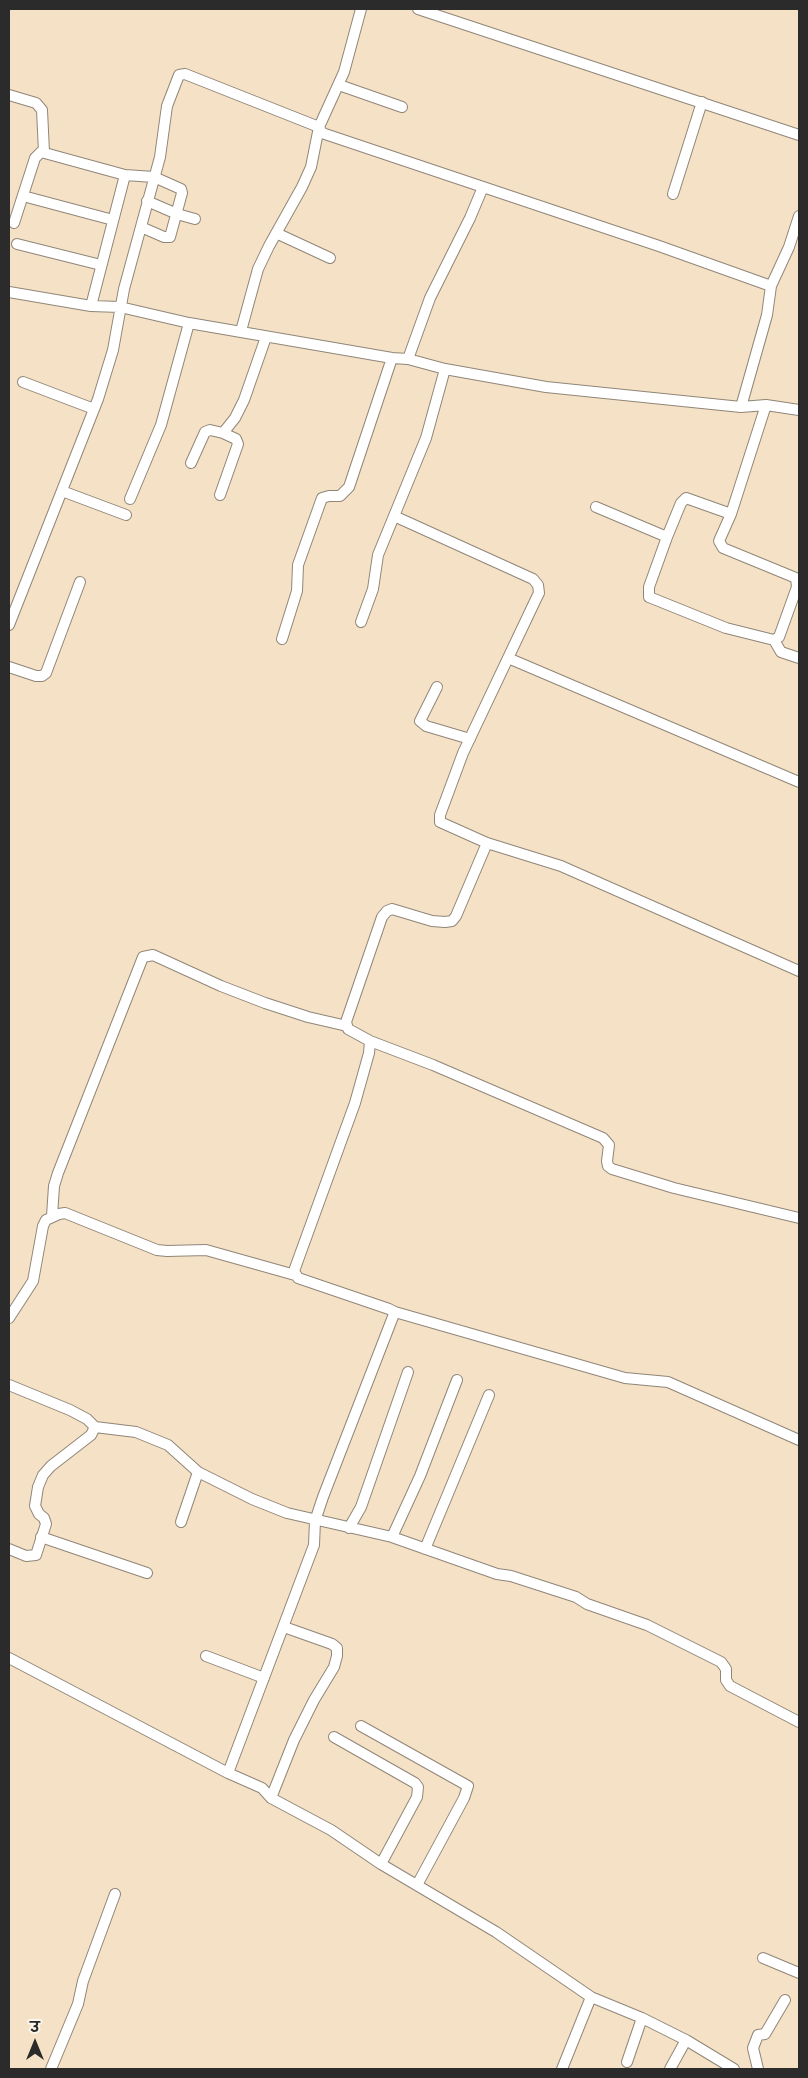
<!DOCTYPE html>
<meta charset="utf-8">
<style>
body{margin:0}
#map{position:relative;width:808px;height:2078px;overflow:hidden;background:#f5e1c6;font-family:Caveat,"Playpen Sans Deva",sans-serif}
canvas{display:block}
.frame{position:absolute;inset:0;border:10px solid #2b2b2b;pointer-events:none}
.north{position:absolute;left:10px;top:2018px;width:50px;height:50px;-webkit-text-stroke:4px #fbf7ec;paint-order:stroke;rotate:0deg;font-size:14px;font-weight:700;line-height:20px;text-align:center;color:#2b2b2b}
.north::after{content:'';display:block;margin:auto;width:18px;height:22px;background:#2b2b2b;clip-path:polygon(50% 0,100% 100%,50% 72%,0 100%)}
</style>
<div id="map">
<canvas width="808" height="2078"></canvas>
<div class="frame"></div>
<div class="north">उ</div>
</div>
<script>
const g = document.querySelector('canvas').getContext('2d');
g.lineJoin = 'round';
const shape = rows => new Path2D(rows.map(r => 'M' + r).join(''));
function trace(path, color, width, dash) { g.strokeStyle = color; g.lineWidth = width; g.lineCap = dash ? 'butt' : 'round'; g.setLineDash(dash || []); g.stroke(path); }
const minor = shape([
 [418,9,799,135],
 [339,85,402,107],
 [9,95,36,103,42,110,44,152],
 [673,194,702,102],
 [23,196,113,220],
 [147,201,177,214,195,219],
 [14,223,35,158,41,152,125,175,154,177,181,189,182,193,170,237,164,237,141,227],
 [276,233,330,258],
 [17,244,101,265],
 [9,292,91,306,120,307,189,323,392,358,408,359,445,369,546,387,741,407,766,405,799,410],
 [91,306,125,175],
 [241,331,258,269,269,246,302,187,311,167,319,127,344,72,361,9],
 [408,359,430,298,470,218,483,187],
 [23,382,94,409],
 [766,405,731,514,719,541,723,548,796,578,797,587,779,637,774,640,781,652,799,658],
 [741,407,767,315,771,286,789,247,799,216],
 [191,463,205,432,210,430,223,433,235,418,244,400,266,337],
 [62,491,126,515],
 [220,495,238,444,236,439,223,433],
 [130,499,161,425,189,323],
 [596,507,667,537,681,503,686,498,731,514],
 [394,516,533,579,538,585,539,593,536,599,463,753,440,815,440,822,487,843,561,866,799,971],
 [667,537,649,587,649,597,726,628,774,640],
 [361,622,373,589,378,555,426,438,445,369],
 [9,625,98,399,113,350,124,289,160,157,167,106,179,75,185,74,319,127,322,133,659,246,771,286],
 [282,639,297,591,298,565,322,498,329,496,340,496,349,487,392,358],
 [508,658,799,782],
 [9,667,36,676,42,676,46,673,80,582],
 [437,687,420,721,426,726,470,739],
 [370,1041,433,1065,603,1138,609,1145,607,1161,608,1166,612,1169,674,1188,799,1218],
 [52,1216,54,1186,58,1173,143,957,153,955,221,986,265,1003,308,1017,347,1026],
 [395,1312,625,1378,668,1382,799,1440],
 [9,1318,33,1281,43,1226,46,1220,59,1214,65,1213,157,1250,167,1251,206,1250,295,1275],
 [9,1385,70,1410,87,1419,95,1427,91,1435,51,1466,43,1475,38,1487,35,1506,39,1514,44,1518,46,1524,36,1555,26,1556,9,1549],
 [95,1427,136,1432,168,1445,198,1472],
 [181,1522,198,1472,252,1499,287,1513,392,1537,497,1574,511,1576,576,1597,587,1604,647,1625,721,1662,726,1669,726,1680,730,1686,799,1722],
 [349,1528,361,1507,408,1372],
 [41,1537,147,1573],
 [392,1537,420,1476,457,1380],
 [425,1549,489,1395],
 [206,1656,264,1678],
 [9,1658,228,1773,262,1788,271,1798,331,1830,381,1864,496,1932,591,1997,642,2018,686,2040,734,2069],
 [361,1726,468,1786,464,1798,417,1885],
 [334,1737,415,1783,418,1787,417,1797,381,1864],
 [228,1773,314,1545,315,1521,323,1497,394,1314,395,1312,389,1309,298,1278,294,1271,355,1103,369,1053,370,1041,348,1029,346,1022,382,917,387,911,392,909,432,921,445,922,452,921,456,916,487,843],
 [271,1798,294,1740,314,1700,334,1667,337,1656,337,1648,332,1644,284,1627],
 [763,1958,799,1973],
 [627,2062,642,2018],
 [51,2069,78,2004,83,1981,115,1894],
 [562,2069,591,1997],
 [670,2069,686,2040],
 [758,2069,753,2048,758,2035,765,2034,785,2000]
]);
trace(minor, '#908678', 12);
trace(minor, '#fff', 10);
</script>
